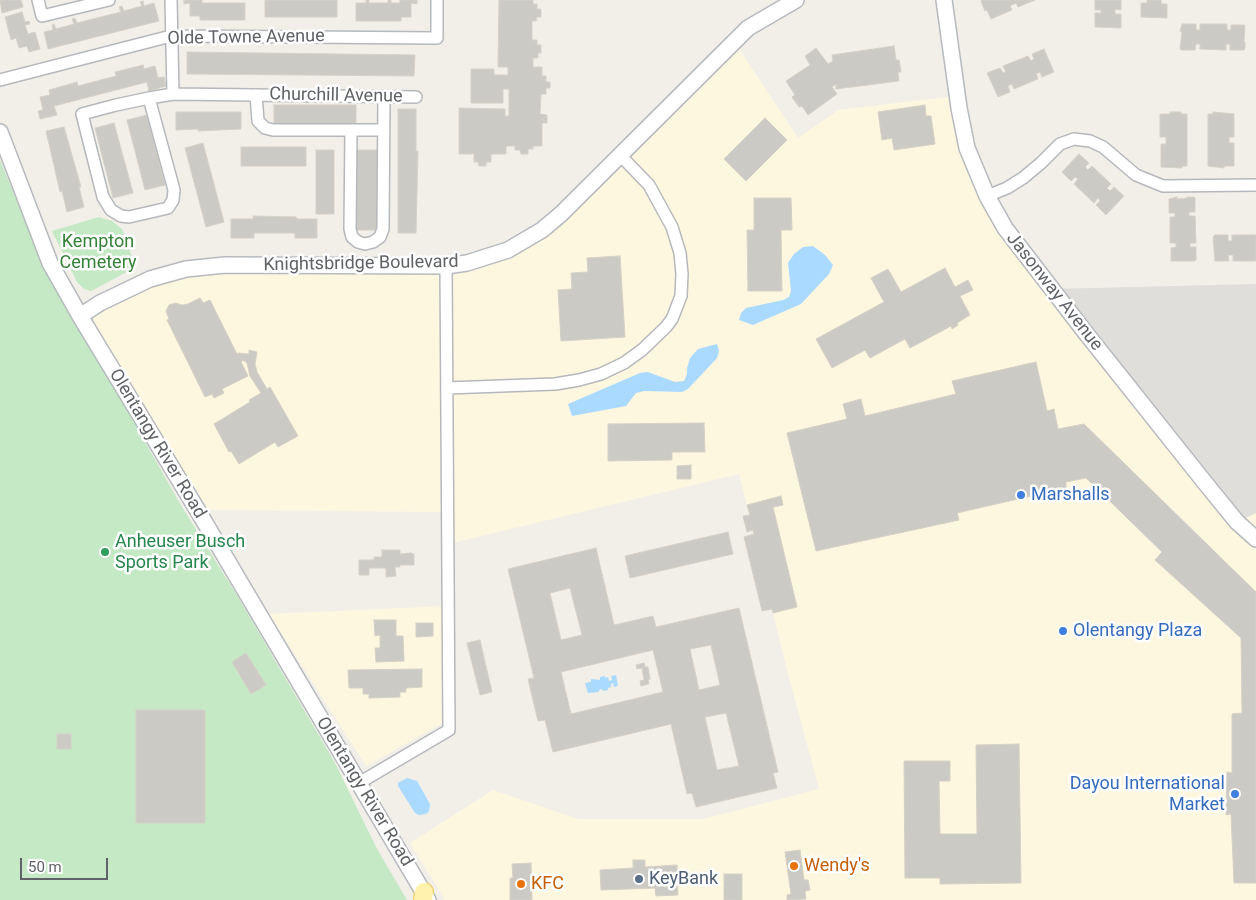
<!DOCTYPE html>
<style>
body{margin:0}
#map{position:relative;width:1256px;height:900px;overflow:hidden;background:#f1efe8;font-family:Roboto,sans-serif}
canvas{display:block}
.scale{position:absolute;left:20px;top:858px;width:88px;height:22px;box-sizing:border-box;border:2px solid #5f6368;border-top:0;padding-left:6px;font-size:15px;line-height:18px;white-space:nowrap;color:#5f6368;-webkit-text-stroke:4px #fff;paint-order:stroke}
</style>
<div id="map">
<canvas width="1256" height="900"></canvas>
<div class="scale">50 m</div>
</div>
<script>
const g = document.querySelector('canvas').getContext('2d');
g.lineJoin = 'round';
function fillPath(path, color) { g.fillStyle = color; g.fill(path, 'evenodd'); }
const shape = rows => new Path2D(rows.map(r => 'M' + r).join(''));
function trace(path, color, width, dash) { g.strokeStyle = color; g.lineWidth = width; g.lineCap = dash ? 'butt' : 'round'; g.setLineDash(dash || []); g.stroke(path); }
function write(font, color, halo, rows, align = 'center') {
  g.font = font + ' Roboto,sans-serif'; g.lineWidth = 5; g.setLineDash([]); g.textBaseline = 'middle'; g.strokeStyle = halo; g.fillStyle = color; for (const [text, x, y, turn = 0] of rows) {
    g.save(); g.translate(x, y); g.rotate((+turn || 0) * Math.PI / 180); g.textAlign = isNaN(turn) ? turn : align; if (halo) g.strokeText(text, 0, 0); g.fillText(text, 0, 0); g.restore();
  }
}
fillPath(shape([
 [733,40,798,138,838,110,956,96,981,184,1238,522,1256,513,1256,900,445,900,410,843,493,790,578,819,703,819,819,789,786,666,739,474,444,545,444,512,209,510,97,334,90,300,177,271,475,261,544,228],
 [446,606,448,720,366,766,269,614]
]), '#fef7e0');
fillPath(shape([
 [1256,284,1256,513,1237,522,1050,289]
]), '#e0deda');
fillPath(shape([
 [0,160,40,257,182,507,238,597,335,763,377,849,407,900,0,900],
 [99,217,112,221,122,229,136,267,91,291,84,289,77,282,52,231]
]), '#c5e8c5');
fillPath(shape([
 [813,246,825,255,833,265,829,274,801,304,753,325,739,320,741,313,746,308,783,300,789,297,791,291,788,263,794,254,803,247],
 [717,344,719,351,717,358,688,389,682,392,644,391,636,393,626,406,572,416,568,404,640,373,648,372,675,382,684,381,687,374,687,368,690,358,698,349],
 [616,675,618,686,614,687,613,683,611,684,611,687,608,688,608,690,603,691,602,689,599,690,599,692,588,693,585,683,591,682,591,679,600,680,600,677,605,676,605,678,608,677,609,681,612,680,611,676],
 [407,778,417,781,430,804,429,811,426,814,419,815,415,813,398,786,398,783]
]), '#aadaff');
const building = shape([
 [0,0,21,0,23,7,2,13,0,0],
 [184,0,202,0,202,3,245,3,245,20,200,20,200,16,190,16,190,3,184,4,184,0],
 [265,0,337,0,337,17,265,17,265,0],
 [366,0,369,0,369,3,388,3,388,0,391,0,391,3,400,3,400,0,417,0,417,4,411,3,411,17,401,17,401,21,356,21,356,3,366,3,366,0],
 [499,0,533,0,533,4,537,4,537,9,541,9,541,17,537,17,536,21,532,21,532,40,537,40,537,45,541,45,541,53,538,53,538,58,533,58,533,67,542,67,542,76,546,76,546,82,550,82,550,88,546,88,546,94,541,94,540,114,547,115,547,123,542,123,542,146,533,146,533,149,528,149,528,154,521,154,520,150,515,150,515,146,506,146,506,154,491,154,491,162,486,162,486,166,479,166,478,162,474,162,474,154,459,154,459,108,505,109,505,116,509,116,509,89,503,89,503,103,471,103,471,69,494,69,494,75,508,75,508,67,498,67,499,0],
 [982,0,1035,0,1018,7,1016,3,1010,6,1012,10,991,19,987,10,985,11,981,1,982,0],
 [1095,0,1121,0,1121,10,1115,9,1115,14,1121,14,1121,28,1095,27,1095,13,1101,13,1101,10,1095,10,1095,0],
 [1147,0,1161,0,1161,4,1167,4,1167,18,1141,17,1141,3,1147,3,1147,0],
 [143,1,144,6,154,3,159,21,48,49,44,32,53,30,52,25,54,24,56,29,74,24,72,19,75,18,77,23,121,12,119,7,122,6,124,11,142,6,140,2,143,1],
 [22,12,25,22,29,21,30,24,25,25,28,34,35,32,40,49,29,52,27,46,19,48,16,38,11,40,5,17,22,12],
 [1182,24,1196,24,1196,30,1200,30,1200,24,1227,24,1227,30,1231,30,1231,25,1244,25,1245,26,1244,42,1245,42,1245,48,1244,50,1230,50,1230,44,1226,44,1226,50,1200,49,1200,44,1196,44,1195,50,1181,50,1180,48,1182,32,1180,31,1182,24],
 [894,46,896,60,899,60,901,72,898,72,899,81,836,89,836,84,832,87,837,94,808,115,802,106,799,107,792,97,795,95,786,81,810,65,805,56,816,48,828,64,833,61,832,55,894,46],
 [1044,49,1054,72,1042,77,1040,72,1036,74,1038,79,1014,89,1012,84,1008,86,1010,92,998,97,987,73,1000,68,1003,73,1006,72,1003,66,1028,56,1031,61,1034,59,1032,54,1044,49],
 [187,52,415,55,414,76,187,74,187,52],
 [143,65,144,69,155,66,158,78,164,77,166,86,149,91,147,82,54,106,57,115,40,119,38,111,43,110,40,97,50,95,49,90,77,82,78,86,116,76,115,72,143,65],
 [274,105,356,105,356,125,274,125,274,105],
 [925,105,926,116,931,116,935,144,894,150,892,138,882,140,878,112,925,105],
 [398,109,416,109,416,151,418,151,416,233,398,233,398,109],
 [176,112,241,112,241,129,198,131,198,129,176,130,176,112],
 [1170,112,1181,112,1181,114,1187,114,1187,166,1182,166,1182,168,1161,167,1161,144,1166,144,1166,137,1160,137,1160,114,1170,114,1170,112],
 [1213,112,1234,114,1234,137,1229,137,1229,143,1234,143,1234,166,1224,166,1224,168,1208,166,1208,114,1213,114,1213,112],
 [147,115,165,185,145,190,127,120,147,115],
 [765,118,787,140,746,181,724,159,765,118],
 [114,123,133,193,113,198,95,128,114,123],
 [64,127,81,187,79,187,84,207,67,212,62,191,60,192,46,131,64,127],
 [203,143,224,222,206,227,185,148,203,143],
 [241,147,306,147,306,166,241,166,241,147],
 [316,150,334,150,334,214,316,214,316,150],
 [356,150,377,150,377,230,356,230,356,150],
 [1079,154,1089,163,1085,167,1088,170,1092,166,1111,184,1107,188,1110,191,1114,187,1124,196,1106,215,1096,205,1100,201,1098,198,1094,203,1074,184,1078,179,1075,177,1071,181,1062,172,1079,154],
 [1177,197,1177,199,1187,198,1187,197,1193,197,1195,198,1195,212,1189,212,1189,216,1195,216,1196,243,1190,243,1190,247,1196,247,1196,260,1195,261,1171,261,1171,248,1176,247,1176,243,1170,243,1170,217,1175,217,1175,213,1169,213,1169,199,1177,197],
 [754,198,791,198,792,230,781,230,782,291,748,291,747,230,754,230,754,198],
 [253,216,296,217,297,219,317,219,317,238,295,238,295,233,254,233,254,238,231,238,231,219,253,219,253,216],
 [1215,235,1228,235,1228,241,1232,241,1232,235,1256,235,1256,261,1233,261,1233,255,1228,255,1229,261,1215,261,1213,237,1215,235],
 [620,256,625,337,561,341,558,290,572,289,571,273,588,272,587,258,620,256],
 [945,268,955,287,968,280,973,290,960,296,970,315,957,323,958,325,952,329,951,326,910,348,905,339,870,358,865,350,832,368,816,339,884,302,871,278,888,269,901,292,945,268],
 [200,298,203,303,210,300,237,354,239,353,249,354,249,350,257,352,255,364,257,372,267,389,270,387,298,436,278,447,275,442,239,464,231,451,229,452,214,424,250,402,249,400,261,393,250,376,247,363,243,360,241,362,248,376,222,389,224,393,214,398,212,394,205,397,167,320,169,319,166,311,169,305,175,303,182,305,188,304,200,298],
 [1036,362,1047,411,1054,409,1058,429,1084,424,1256,592,1256,883,1234,883,1231,814,1226,815,1227,772,1232,773,1232,714,1242,713,1241,638,1155,560,1162,552,1086,478,1066,482,1066,488,957,513,959,520,816,551,787,433,847,419,843,404,861,399,865,416,956,394,952,381,1036,362],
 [704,423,705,452,672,452,672,460,608,461,608,424,704,423],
 [691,465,691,479,677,479,677,466,691,465],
 [781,496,783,505,773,507,797,607,773,613,772,609,762,611,744,537,754,534,753,530,747,532,743,516,750,515,747,505,781,496],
 [728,532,733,554,630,578,625,556,728,532],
 [596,548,614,625,653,616,656,627,739,608,778,772,773,773,777,788,696,807,692,793,687,794,671,724,553,752,545,720,538,721,528,679,534,678,508,569,596,548],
 [570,588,582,635,561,640,550,593,570,588],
 [711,645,720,685,699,690,690,649,711,645],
 [653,650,663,692,571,714,561,672,653,650],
 [726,713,739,766,717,770,705,717,726,713],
 [382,550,400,550,400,554,411,553,414,554,414,565,400,565,400,567,395,567,396,576,386,577,386,568,369,568,369,575,359,575,359,560,374,560,374,557,382,557,382,550],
 [374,620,396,620,396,636,403,636,404,661,376,662,375,648,380,648,380,635,375,636,374,620],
 [416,623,433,623,433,636,416,637,416,623],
 [480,640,492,692,480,695,467,643,480,640],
 [246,653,266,685,251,694,232,662,246,653],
 [644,663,645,667,648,667,650,679,648,680,649,684,641,686,640,681,644,680,642,668,637,669,636,665,644,663],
 [422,669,422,687,406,688,406,692,400,692,400,697,369,698,369,694,363,694,363,688,349,688,348,670,422,669],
 [136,710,205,710,205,823,136,823,136,710],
 [57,734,71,734,71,749,57,749,57,734],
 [1019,744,1021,883,940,884,940,878,905,878,904,761,950,761,950,781,939,781,940,834,977,834,976,745,1019,744],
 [800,850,804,880,808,880,810,890,805,891,806,899,787,900,787,895,791,894,785,852,800,850],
 [633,860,645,860,645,867,677,865,678,895,656,896,655,888,601,890,600,870,633,868,633,860],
 [531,863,532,900,510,900,510,878,513,878,512,864,531,863],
 [724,874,742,874,742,900,724,900,724,874]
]);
fillPath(building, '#cccac5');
trace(building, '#d6d1c6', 1);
const street = shape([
 [38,0,42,16,109,0],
 [171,0,173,94],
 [0,80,171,36,437,38,437,0],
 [256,95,258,121,265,128,273,130,383,130],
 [149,98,174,190,173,200,168,208,129,217,121,216,111,210,103,197,82,114,116,105,149,98,173,94,416,97],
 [351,130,350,229,352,237,358,242,365,244,373,242,380,237,383,229,384,97],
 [987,196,1007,188,1023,178,1041,163,1060,144,1074,139,1090,141,1103,147,1136,175,1163,186,1256,185],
 [447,388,555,384,579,380,601,374,624,363,642,350,666,327,672,319,681,296,682,274,680,253,672,227,649,185,620,155],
 [359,783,449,730,446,266]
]);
const secondary = shape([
 [944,0,959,108,967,148,987,196,1005,228,1085,332,1206,484,1237,522,1256,539],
 [0,132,50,263,80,316,198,511,428,900],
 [80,316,100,303,150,279,186,269,225,265,446,266,467,263,508,250,542,230,561,214,748,28,796,0]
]);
const primary = shape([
 [423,900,424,892]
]);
trace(street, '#b5b8bc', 14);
trace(secondary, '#b6babf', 18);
trace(primary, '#f2c960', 20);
trace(street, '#fff', 11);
trace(secondary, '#fff', 15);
trace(primary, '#fff2af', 18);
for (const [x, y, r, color] of [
 [1021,495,5,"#3f7fe0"],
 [105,552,5,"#2e9e5b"],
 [1063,631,5,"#3f7fe0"],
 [1235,794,5,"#3f7fe0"],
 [794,866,5,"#e8710a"],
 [639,879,5,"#5c6f8a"],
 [521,884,5,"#e8710a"]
]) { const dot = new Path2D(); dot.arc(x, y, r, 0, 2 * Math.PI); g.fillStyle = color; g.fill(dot); trace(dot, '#fff', 2); }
write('18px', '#5f6368', '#fff', [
 ["Olde Towne Avenue",246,38,-1],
 ["Churchill Avenue",336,96,1],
 ["Knightsbridge Boulevard",361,264,-1],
 ["Jasonway Avenue",1054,292,52],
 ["Olentangy River Road",157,444,59],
 ["Olentangy River Road",364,792,59]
]);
write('18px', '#348238', '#fff', [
 ["Kempton",98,242],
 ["Cemetery",98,263]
]);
write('18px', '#366cbe', '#fff', [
 ["Marshalls",1031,495],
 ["Olentangy Plaza",1073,631],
 ["Dayou International",1225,784,"right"],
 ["Market",1225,805,"right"]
], 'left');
write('18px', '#27864d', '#fff', [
 ["Anheuser Busch",115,542],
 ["Sports Park",115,563]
], 'left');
write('18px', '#c56008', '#fff', [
 ["Wendy's",804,866],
 ["KFC",531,884]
], 'left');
write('18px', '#4e5e75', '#fff', [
 ["KeyBank",649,879]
], 'left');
</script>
